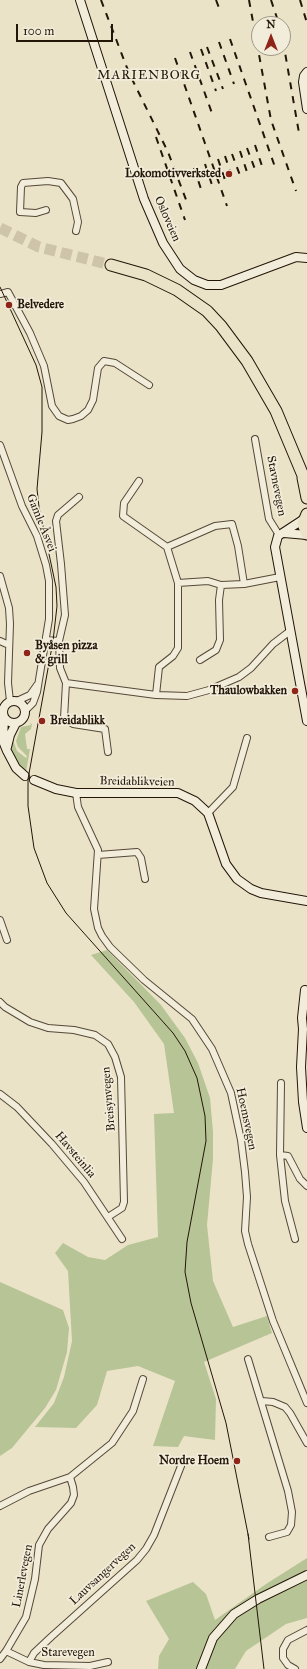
<!DOCTYPE html>
<meta charset="utf-8">
<style>
body{margin:0}
#map{position:relative;width:307px;height:1669px;overflow:hidden;background:#ebe3c7;font-family:"IM FELL Great Primer",serif}
canvas{display:block}
.north{position:absolute;left:251px;top:16px;width:40px;height:40px;box-sizing:border-box;background:#f2eddb;border:1px solid #9f9787;border-radius:50%;rotate:0deg;font-size:11px;font-weight:700;line-height:16px;text-align:center;color:#231508}
.north::after{content:'';display:block;margin:auto;width:14px;height:18px;background:#8f2418;clip-path:polygon(50% 0,100% 100%,50% 72%,0 100%)}
.scale{position:absolute;left:16px;top:24px;width:97px;height:18px;box-sizing:border-box;border:2px solid #231508;border-top:0;padding-left:5px;font-size:12px;line-height:14px;white-space:nowrap;color:#231508;-webkit-text-stroke:3px #f2eddb;paint-order:stroke}
</style>
<div id="map">
<canvas width="307" height="1669"></canvas>
<div class="north">N</div>
<div class="scale">100 m</div>
</div>
<script>
const g = document.querySelector('canvas').getContext('2d');
g.lineJoin = 'round';
function fillPath(path, color) { g.fillStyle = color; g.fill(path, 'evenodd'); }
const shape = rows => new Path2D(rows.map(r => 'M' + r).join(''));
function trace(path, color, width, dash) { g.strokeStyle = color; g.lineWidth = width; g.lineCap = dash ? 'butt' : 'round'; g.setLineDash(dash || []); g.stroke(path); }
function write(font, color, halo, rows, align = 'center') {
  g.font = font + ' "IM FELL Great Primer",serif'; g.lineWidth = 3.5; g.setLineDash([]); g.textBaseline = 'middle'; g.strokeStyle = halo; g.fillStyle = color; for (const [text, x, y, turn = 0] of rows) {
    g.save(); g.translate(x, y); g.rotate((+turn || 0) * Math.PI / 180); g.textAlign = isNaN(turn) ? turn : align; if (halo) g.strokeText(text, 0, 0); g.fillText(text, 0, 0); g.restore();
  }
}
fillPath(shape([
 [30,723,32,724,31,729,25,734,27,749,30,749,26,772,19,767,12,754,11,743,13,740,17,751,26,758,27,756,18,747,16,741,21,727,31,725],
 [107,950,161,1005,185,1038,198,1063,210,1098,213,1132,213,1159,207,1225,213,1281,233,1327,267,1316,272,1333,204,1362,216,1399,215,1440,184,1436,178,1447,153,1446,175,1381,138,1366,107,1371,97,1405,76,1428,35,1427,54,1403,64,1377,72,1341,68,1271,55,1253,63,1243,88,1257,105,1260,128,1245,158,1237,154,1114,174,1113,164,1044,134,1002,91,955],
 [0,1282,63,1310,69,1328,67,1352,56,1390,45,1408,12,1448,0,1456],
 [307,1558,307,1618,286,1624,246,1651,235,1669,158,1669,159,1656,169,1639,146,1601,193,1582,206,1594,215,1620,266,1584]
]), '#b7c496');
trace(shape([
 [0,228,39,247,111,265]
]), '#cdc4aa', 11, [11, 5.5]);
const street = shape([
 [46,210,36,213,20,212,21,187,23,183,48,181,61,183,73,199,78,222,76,231],
 [0,294,8,292,30,333,44,366,52,406,59,416,68,420,73,419,81,416,88,410,93,400,98,368,104,361,115,363,149,385],
 [255,439,269,519,279,535],
 [0,445,22,506,37,536,46,565,49,581,49,619,37,692,33,703,25,711],
 [139,481,124,503,123,516,167,547,178,583,178,648,173,656,159,667,156,695],
 [167,547,215,526,232,524,238,546,244,584],
 [0,576,9,608,10,624,8,683,10,701],
 [178,583,208,581,221,585,244,584,280,577],
 [46,640,59,641,60,668,66,683,156,695,187,696,209,690,239,677,251,668,273,644,290,631],
 [0,641,9,645],
 [59,641,65,615,61,564,56,521,58,515,79,497],
 [200,660,216,650,220,640,219,600,221,585],
 [66,683,64,718,73,724,105,729,108,752],
 [17,701,30,695,37,685],
 [76,793,78,807,98,850,94,909,98,928,102,936,110,947,144,980,192,1019,212,1049,231,1093,241,1140,245,1172,247,1197,245,1231,248,1244,273,1321,307,1403],
 [208,813,233,787,247,738],
 [98,855,137,852,141,858,145,879],
 [0,920,7,940],
 [0,1002,5,1007,30,1022,48,1028,74,1030,95,1035,108,1044,115,1057,121,1077,124,1202,122,1208,108,1217],
 [281,1083,280,1155,288,1156,300,1179,307,1186],
 [0,1094,17,1107,52,1144,84,1182,122,1239],
 [280,1155,285,1201,295,1239],
 [248,1359,288,1491,292,1512,291,1525,287,1532,269,1537],
 [262,1401,273,1402,285,1407,290,1413,307,1443],
 [0,1506,29,1491,70,1477,112,1443,133,1411,143,1379],
 [6,1651,29,1662,44,1665,90,1666,108,1662],
 [0,1659,6,1651,26,1617,35,1579,39,1545,48,1529,71,1503,74,1495,73,1487,70,1477],
 [29,1662,34,1653,51,1637,137,1560,146,1549,154,1535,181,1466],
 [295,1669,288,1665,283,1658,283,1649,288,1640,307,1630]
]);
const secondary = shape([
 [80,0,144,199,163,243,180,269,194,280,207,285,221,285,296,257,307,258],
 [307,72,304,76,303,82,307,109],
 [304,519,278,536,275,547,307,721],
 [284,533,307,535],
 '3 712a11 11 0 1 1 22 0a11 11 0 1 1-22 0Z',
 [4,718,3,741,7,751,16,768,25,776],
 [7,747,10,735,16,723],
 [34,780,56,789,76,793,178,793,195,801,208,813,226,864,237,879,251,889,261,893,307,901],
 [305,990,302,1018,303,1029,301,1067,303,1102,307,1128],
 [201,1669,213,1638,234,1614,258,1599,307,1575]
]);
const highway = shape([
 [111,265,146,275,177,290,207,311,221,326,247,361,276,411,307,485],
 [303,478,307,498],
 [307,514,303,524,307,534]
]);
trace(street, '#554838', 8);
trace(secondary, '#231508', 10);
trace(highway, '#231508', 13);
trace(street, '#f2eddb', 6);
trace(secondary, '#f2eddb', 8);
trace(highway, '#ebe3c7', 11);
trace(shape([
 [0,287,36,365,42,387,42,432,37,489,39,507,56,587,57,606,53,641,28,779,28,806,34,848,47,883,66,913,173,1033,185,1051,197,1078,205,1116,206,1141,187,1242,185,1272,191,1303,226,1423,249,1539],
 [248,1534,264,1669]
]), '#231508', 1);
trace(shape([
 [101,0,129,73,168,152,188,205],
 [216,0,221,13],
 [249,0,271,120,296,191],
 [271,0,279,24],
 [300,0,307,23],
 [230,39,275,167],
 [283,41,299,133],
 [219,42,234,84],
 [207,47,223,89],
 [201,49,216,91],
 [190,52,213,116],
 [175,58,227,206],
 [156,137,185,220],
 [255,145,263,169],
 [247,148,256,172],
 [240,151,248,175],
 [232,154,241,178],
 [225,156,233,180],
 [218,159,226,183],
 [205,164,213,188],
 [194,168,202,192]
]), '#231508', 2, [7, 7]);
for (const [x, y, r, color] of [
 [229,174,4,"#8f2418"],
 [9,305,4,"#8f2418"],
 [27,653,4,"#8f2418"],
 [295,691,4,"#8f2418"],
 [42,721,4,"#8f2418"],
 [237,1461,4,"#8f2418"]
]) { const dot = new Path2D(); dot.arc(x, y, r, 0, 2 * Math.PI); g.fillStyle = color; g.fill(dot); trace(dot, '#f2eddb', 1.5); }
write('bold 12px', '#231508', '#f2eddb', [
 ["Lokomotivverksted",221,174],
 ["Belvedere",17,305,"left"],
 ["Byåsen pizza",35,646,"left"],
 ["& grill",35,660,"left"],
 ["Thaulowbakken",287,691],
 ["Breidablikk",50,721,"left"],
 ["Nordre Hoem",229,1461]
], 'right');
write('12px', '#231508', '#f2eddb', [
 ["Osloveien",167,219,66],
 ["Stavnevegen",276,486,79],
 ["Gamle Åsvei",41,523,68],
 ["Breidablikveien",137,782,1],
 ["Breisynvegen",109,1099,-95],
 ["Hoemsvegen",246,1119,78],
 ["Havsteinlia",75,1155,50],
 ["Lauvsangervegen",103,1574,-43],
 ["Linerlevegen",23,1576,-79],
 ["Starevegen",68,1653]
]);
g.letterSpacing = '1px';
write('13px', '#231508', '#f2eddb', [
 ["MARIENBORG",149,76]
]);
g.letterSpacing = '0px';
</script>
